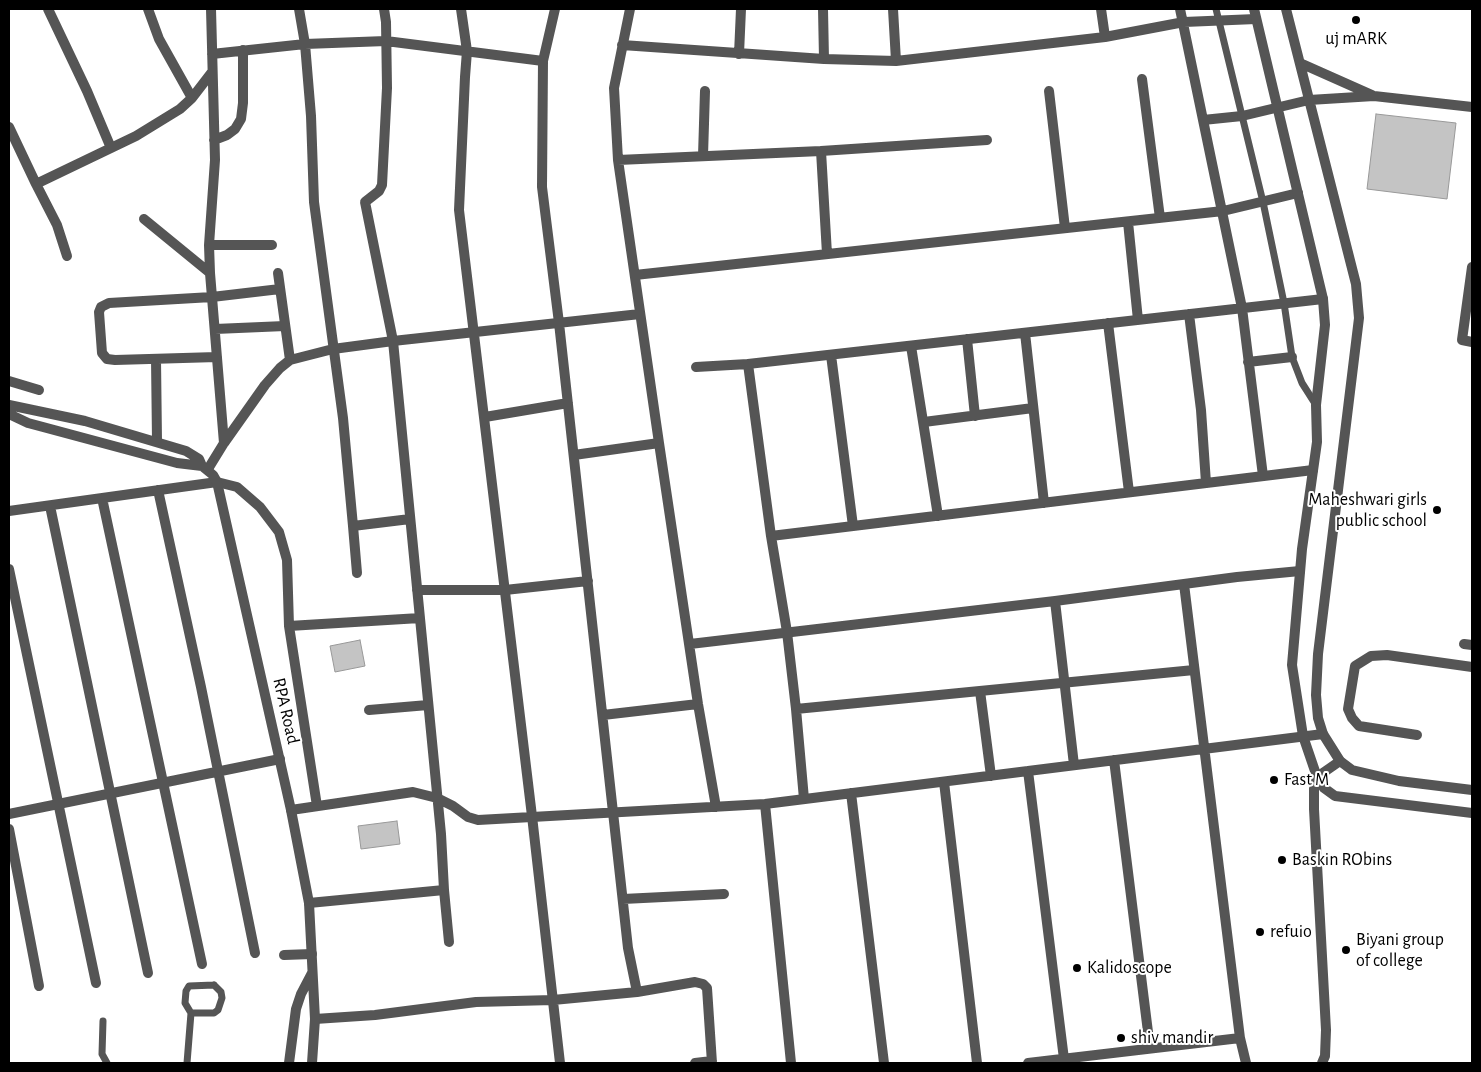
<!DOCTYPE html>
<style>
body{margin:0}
#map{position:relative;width:1481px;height:1072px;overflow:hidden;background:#fff;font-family:"Alegreya Sans",sans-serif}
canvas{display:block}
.frame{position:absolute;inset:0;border:10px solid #000;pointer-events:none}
</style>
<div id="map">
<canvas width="1481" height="1072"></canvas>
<div class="frame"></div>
</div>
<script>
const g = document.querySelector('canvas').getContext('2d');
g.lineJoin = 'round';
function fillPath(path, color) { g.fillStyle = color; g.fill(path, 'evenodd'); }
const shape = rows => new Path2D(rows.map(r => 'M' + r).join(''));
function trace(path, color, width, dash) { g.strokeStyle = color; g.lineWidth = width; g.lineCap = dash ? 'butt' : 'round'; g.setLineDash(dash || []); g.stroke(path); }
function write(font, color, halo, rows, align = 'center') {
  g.font = font + ' "Alegreya Sans",sans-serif'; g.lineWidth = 4; g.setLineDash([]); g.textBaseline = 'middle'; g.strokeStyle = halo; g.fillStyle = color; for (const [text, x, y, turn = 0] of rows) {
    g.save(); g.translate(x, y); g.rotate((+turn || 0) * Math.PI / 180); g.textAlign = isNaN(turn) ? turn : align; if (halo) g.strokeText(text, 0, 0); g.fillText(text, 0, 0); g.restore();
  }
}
const building = shape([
 [1376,114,1456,123,1447,199,1367,189,1376,114],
 [360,640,365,666,335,672,330,646,360,640],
 [397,821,400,844,361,849,358,826,397,821]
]);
fillPath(building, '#c4c4c4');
trace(building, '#999', 1);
trace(shape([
 [1216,9,1263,202,1284,303,1292,357,1302,383,1316,405],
 [214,985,221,992,222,998,218,1010,214,1013,191,1013,185,1003,186,991,189,986,214,985],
 [103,1021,102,1054,107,1063],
 [187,1063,191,1013]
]), '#555', 7);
trace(shape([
 [48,9,87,91,111,148],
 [148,9,159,39,192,98],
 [211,9,215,160,209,245,210,273,224,443],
 [299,9,305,44,386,41,543,61,542,187,559,323,628,948,637,992],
 [461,9,467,51,465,77,459,210,532,816,560,1063],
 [630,9,614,88,618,160,659,443,698,704,716,807],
 [823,9,824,59],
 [893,9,896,61],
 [1101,9,1105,37],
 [1180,9,1242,308,1263,476],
 [622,45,824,59,896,61,1105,37,1184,22,1256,19],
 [212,54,305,44,311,116,314,202,343,418,353,526,410,519],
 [739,54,741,9],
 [543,61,555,9],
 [1142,79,1160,218],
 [1049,91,1065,228],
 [1203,120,1242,116],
 [9,127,36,184,136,136,180,109,192,98,212,72],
 [214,140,227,135,235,129,241,119,243,103,243,50],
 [821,151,827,254],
 [703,156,705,91],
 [618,160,821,151,987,140],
 [36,184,57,225,67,256],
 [144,219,210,273],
 [1128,222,1138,320],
 [209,245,272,245],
 [1472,267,1462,340,1472,342],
 [278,273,290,360],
 [635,275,1223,211,1298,193],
 [1189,314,1201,410,1206,483],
 [1108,323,1129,492],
 [215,329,285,326],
 [1025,333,1044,503],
 [967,339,975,416],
 [911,346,938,516],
 [831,355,853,526],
 [217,357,115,360,107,359,102,353,99,312,101,307,109,303,212,297,280,289],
 [156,359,157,441],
 [1248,362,1292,357],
 [748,364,771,536],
 [696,367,748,364,1323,299],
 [9,381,39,390],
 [485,417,568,403],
 [924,422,1033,408],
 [574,455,659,443],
 [208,469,224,443,265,385,280,368,290,360,333,349,393,341,640,314],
 [158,490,201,687,255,953],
 [102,498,202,964],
 [50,506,148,973],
 [9,511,217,482,237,487,260,507,279,532,287,560,289,626,317,806],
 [353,526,357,573],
 [9,569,96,983],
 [1184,584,1240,1038],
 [417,590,505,590,588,581],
 [1055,601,1074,765],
 [289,626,420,618],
 [690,644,1055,601,1237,577,1300,571],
 [1464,644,1472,645],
 [980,691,991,776],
 [796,709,787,632,771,536,1313,470],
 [369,710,428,705],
 [603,715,698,704],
 [1417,735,1359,726,1352,718,1348,709,1355,666,1371,656,1387,655,1472,667],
 [1114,760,1150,1048],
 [1028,771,1064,1059],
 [944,782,977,1063],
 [851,793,884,1063],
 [804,799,796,709,1194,670],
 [765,804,791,1063],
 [291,810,413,792,437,798,453,806,468,817,478,820,765,804,1323,734],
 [9,814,280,759],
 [9,829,39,986],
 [444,890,449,942],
 [623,899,724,894],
 [309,903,444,890,441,834,393,341,365,202,379,191,382,185,387,88,386,22,384,9],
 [284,955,312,954],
 [315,1019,375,1015,476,1002,553,1000,637,992,695,982,703,984,707,988,712,1063],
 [695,1063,712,1061],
 [1028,1063,1240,1038,1246,1063],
 [1322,1063,1325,1056,1326,1030,1314,809,1314,789,1317,777,1340,761]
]), '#555', 10);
trace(shape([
 [1254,9,1323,299,1325,325,1316,405,1317,442,1302,549,1292,665,1303,736,1317,777,1324,788,1335,796,1472,813],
 [1286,9,1356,284,1359,318,1318,654,1316,695,1318,718,1323,734,1340,761,1352,770,1399,781,1472,790],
 [1300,63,1372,95],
 [1242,116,1309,100,1374,96,1472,107],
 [9,405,85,421,186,451,199,459,202,466],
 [9,414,28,423,43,427,177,463,202,466,213,475,217,482,291,810,309,903,315,1019,312,1063],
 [289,1063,296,1009,301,994,312,973]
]), '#555', 10);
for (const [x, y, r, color] of [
 [1356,20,5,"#000"],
 [1437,510,5,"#000"],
 [1274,780,5,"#000"],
 [1282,860,5,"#000"],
 [1260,932,5,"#000"],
 [1346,950,5,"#000"],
 [1077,968,5,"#000"],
 [1121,1038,5,"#000"]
]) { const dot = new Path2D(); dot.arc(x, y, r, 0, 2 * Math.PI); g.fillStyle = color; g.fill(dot); trace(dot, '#fff', 2); }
write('18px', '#000', '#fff', [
 ["uj mARK",1356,39,"center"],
 ["Maheshwari girls",1427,500,"right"],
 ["public school",1427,521,"right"],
 ["Fast M",1284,780],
 ["Baskin RObins",1292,860],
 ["refuio",1270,932],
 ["Biyani group",1356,940],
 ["of college",1356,961],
 ["Kalidoscope",1087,968],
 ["shiv mandir",1131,1038]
], 'left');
write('18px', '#000', '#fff', [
 ["RPA Road",286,711,77]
]);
</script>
